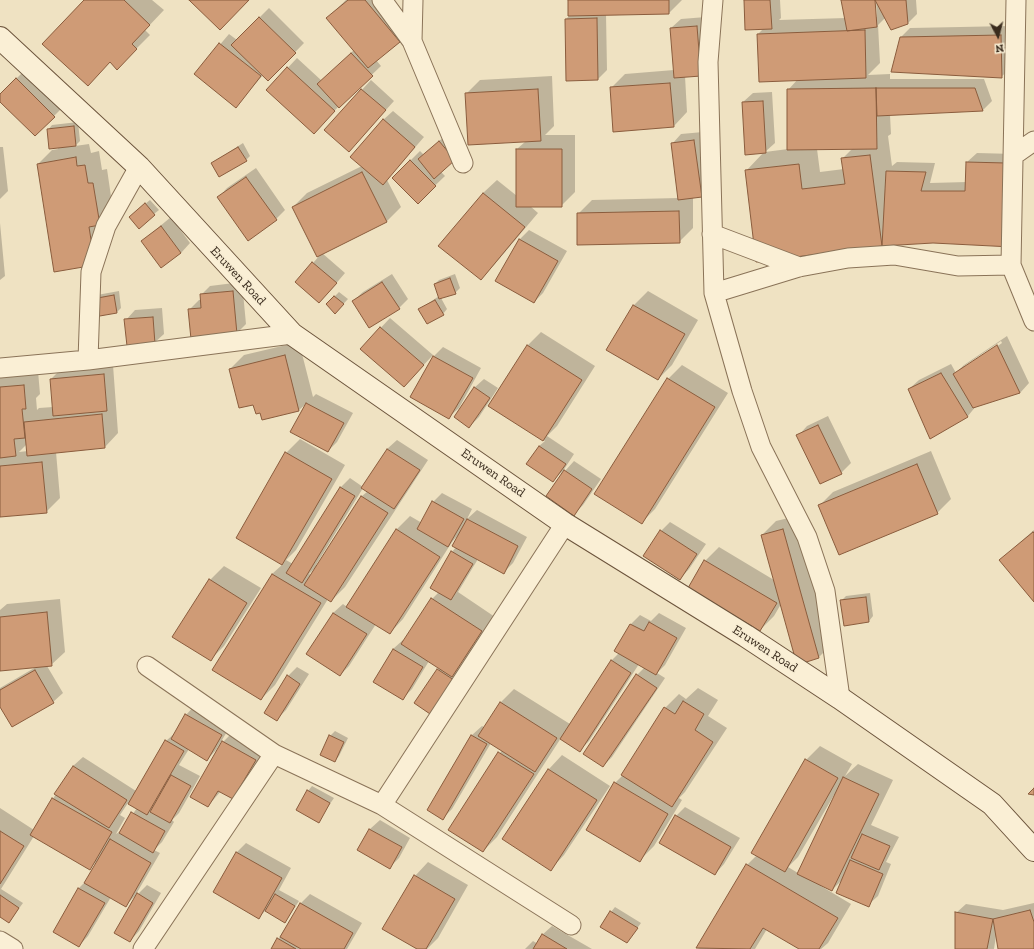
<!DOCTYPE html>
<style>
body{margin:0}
#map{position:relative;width:1034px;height:949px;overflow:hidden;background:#efe2c2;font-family:"Zilla Slab",serif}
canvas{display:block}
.north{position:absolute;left:978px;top:16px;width:40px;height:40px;-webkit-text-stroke:3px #f7ecd2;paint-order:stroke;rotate:173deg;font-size:11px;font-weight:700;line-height:16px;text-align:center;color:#392b1d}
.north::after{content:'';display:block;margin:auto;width:14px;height:18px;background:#392b1d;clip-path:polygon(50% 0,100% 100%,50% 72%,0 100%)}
</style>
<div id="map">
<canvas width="1034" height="949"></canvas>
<div class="north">N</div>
</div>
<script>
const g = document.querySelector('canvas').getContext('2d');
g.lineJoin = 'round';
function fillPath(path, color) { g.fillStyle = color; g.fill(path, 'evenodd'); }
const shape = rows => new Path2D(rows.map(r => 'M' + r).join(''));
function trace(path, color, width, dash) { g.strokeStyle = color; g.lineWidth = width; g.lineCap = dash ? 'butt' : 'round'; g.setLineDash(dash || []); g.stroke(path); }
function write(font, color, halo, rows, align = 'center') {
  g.font = font + ' "Zilla Slab",serif'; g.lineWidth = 3; g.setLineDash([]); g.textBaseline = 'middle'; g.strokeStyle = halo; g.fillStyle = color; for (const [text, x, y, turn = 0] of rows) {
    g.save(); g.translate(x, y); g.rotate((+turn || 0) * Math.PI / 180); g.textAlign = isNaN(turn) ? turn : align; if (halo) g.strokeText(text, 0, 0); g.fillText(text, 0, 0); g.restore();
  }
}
fillPath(shape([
 [85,0,152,0,164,10,145,30,150,35,131,54],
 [346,0,390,0,413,27,376,60,381,66,339,106,323,123,267,90,297,58,322,81,354,50,327,18],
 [569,0,682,0,669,13,606,14,607,70,598,79,566,19,569,16],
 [745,0,780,0,781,18,779,20,846,18,843,0,873,0,875,17,877,17,876,0,916,0,917,14,908,23,885,18,878,25,880,63,868,75,890,74,890,79,984,79,992,101,983,110,890,115,891,134,888,136,892,166,897,162,935,163,930,183,967,182,967,162,977,153,1015,154,933,242,881,246,746,171,764,152,743,102,753,93,772,92,775,143,765,152,788,149,788,90,798,79,758,34,764,28],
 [853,148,842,159,844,169,820,172,817,149],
 [269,8,304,43,268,80,263,75,236,106,195,74,229,34,237,40],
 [706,17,709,66,685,76,687,112,674,126,611,88,625,74,674,70,671,28,681,19],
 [1010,26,1011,68,1001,77,901,37,910,28],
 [26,69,63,107,35,135,0,101,0,95],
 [552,76,554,126,545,135,575,135,575,192,561,206,530,206,538,213,494,265,481,279,483,193,497,180,517,196,517,149,526,141,466,94,480,80],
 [371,80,394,101,358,141,325,130],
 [393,111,424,137,387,180,401,207,387,221,322,253,345,273,328,293,313,263,321,254,293,207,307,193,362,166,383,120],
 [78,122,80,141,75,146,89,144,91,153,99,151,102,170,107,169,113,210,103,220,108,250,94,264,38,164,52,150,58,149,48,130,52,125],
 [703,132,711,186,701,196,693,197,693,228,679,242,578,214,592,200,679,198,672,144,681,134],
 [448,133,464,150,441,172,445,176,418,202,393,178,420,151,424,155],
 [243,143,250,156,246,160,212,163],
 [0,147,3,147,8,191,0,199],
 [256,168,285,210,276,219,218,198,227,188],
 [150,200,159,210,154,214,134,213],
 [171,217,190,243,181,253,142,241],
 [0,223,5,276,0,280],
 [529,230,567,251,543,293,534,302,497,281,520,239],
 [392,274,408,299,399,308,353,301,363,292],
 [455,274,460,288,455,293,441,298,447,309,443,314,420,309,439,296,435,284,439,280],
 [242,282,246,324,237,333,189,310,199,300,202,300,201,295,210,286],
 [119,291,121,308,117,312,95,316,97,295],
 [648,291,698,320,672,365,658,379,608,350,634,305],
 [339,292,348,299,336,312,327,304],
 [162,308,164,334,154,343,126,320,135,310],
 [390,318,433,355,404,386,361,349],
 [541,332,595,366,557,426,547,436,574,454,563,471,553,480,539,446,545,441,489,406,527,346],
 [1007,336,1029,383,1020,393,976,406,968,416,930,438,909,389,919,380,951,364,956,373,964,365],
 [1001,341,1002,343,964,369,964,366],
 [299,342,313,397,316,394,353,413,337,442,328,451,291,431,307,403,299,410,262,419,261,412,230,369,244,355],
 [443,347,481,368,459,408,449,417,411,396,434,356],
 [113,365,118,433,105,447,56,452,60,498,46,512,0,516,0,375,38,371,40,394,36,398,37,410,39,408,53,407,51,379,60,370],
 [27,444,28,451,19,452],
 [682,365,728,393,655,509,641,523,668,379],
 [484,379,498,388,479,417,469,427,474,388],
 [828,416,851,463,841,473,820,483,798,436,807,426],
 [300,439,345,465,296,550,286,560,293,564,340,488,350,478,363,487,387,449,397,440,428,460,345,587,331,601,328,599,275,685,261,699,272,574,283,564,237,538,286,453],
 [363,488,368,491,362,496,317,566,316,565],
 [314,569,311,575,309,574],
 [931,451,951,499,937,513,819,506,833,492],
 [574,461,601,479,583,505,574,514,547,496,565,471],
 [442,493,472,509,467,519,477,510,527,537,513,563,504,572,478,559,458,592,495,617,466,661,459,668,465,673,443,706,438,670,440,668,429,661,412,689,402,699,374,681,393,649,403,640,404,641,432,599,439,592,452,552,456,547,458,535,452,542,403,619,390,633,376,624,349,666,340,675,333,613,343,604,347,607,396,530,410,516,422,523,433,502],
 [797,516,832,644,818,658,781,604,774,616,760,630,705,561,719,547,774,580,762,535,776,521],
 [670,522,706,544,689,569,680,579,661,531],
 [1034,530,1034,600,1000,560],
 [224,566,261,588,224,646,210,660,174,637,210,580],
 [870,593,873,616,869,621,841,601,846,596],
 [60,599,65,652,51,665,47,666,63,693,53,702,0,705,0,688,36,667,0,670,0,606,0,610,7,604],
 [659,613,686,628,665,665,657,673,665,678,612,757,603,766,637,675,644,668,639,664,589,741,580,750,561,738,497,837,483,851,449,830,502,750,491,743,452,809,442,819,428,810,472,735,482,726,485,728,500,703,514,689,570,724,611,661,619,653,616,651,631,624,640,615,651,621],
 [297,667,309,674,286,710,277,719,288,676],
 [698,688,718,700,708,716,727,728,685,792,679,798,682,800,654,846,640,860,615,783,623,775,665,708,679,694,686,699],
 [195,705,231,725,216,750,207,760,189,749,179,765,200,776,179,813,172,820,174,822,162,842,154,850,160,853,135,896,125,906,111,897,88,936,79,946,54,932,79,888,87,880,98,860,90,868,34,836,1,889,23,903,9,922,0,916,0,808,34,830,73,766,83,757,136,791,166,741,176,732,186,715],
 [128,803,137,808,121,831,116,834,125,818,120,815],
 [335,731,348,738,339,756,335,761,321,754,330,736],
 [232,733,265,751,242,789,233,798,221,791,208,806,223,742],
 [820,746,852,764,845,776,858,764,893,780,871,825,899,837,886,862,891,864,878,896,868,905,843,879,832,890,822,885,821,886,851,904,828,943,821,949,801,949,767,929,755,949,700,949,697,948,747,865,757,855,806,760],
 [834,795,835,796,798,873,788,867,798,857],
 [562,755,610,786,564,855,551,869,549,769],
 [312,786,334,798,318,821,308,791],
 [685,807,740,838,724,864,715,874,676,816],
 [380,820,410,838,399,858,389,868,358,850,370,829],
 [246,843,291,868,279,890,299,901,285,922,265,911,259,917,214,892,237,852],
 [428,862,468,885,438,938,427,949,419,949,415,876],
 [147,885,161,893,139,931,130,941,137,895],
 [310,894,362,923,347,949,272,949,301,903],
 [1034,903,1034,949,999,949,996,936,994,949,956,949,956,913,966,904,1003,910],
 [615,907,641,923,627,942,611,912],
 [552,926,592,949,525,949,533,941,538,944,542,935]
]), '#0003');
const building = shape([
 [84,0,124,0,150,25,132,44,137,49,117,70,110,62,88,86,42,44,84,0],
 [189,0,249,0,220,30,189,0],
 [348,0,365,0,400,42,368,68,326,18,348,0],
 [568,0,669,0,669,14,568,16,568,0],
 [744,0,770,0,772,29,745,30,744,0],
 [841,0,875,0,877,27,847,31,841,0],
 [875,0,906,0,908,24,891,30,875,0],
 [259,17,296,53,268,81,231,45,259,17],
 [597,18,598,80,566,81,565,19,597,18],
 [697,26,701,76,674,78,670,28,697,26],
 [865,30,866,78,759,82,757,34,865,30],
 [1001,35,1002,78,891,72,900,37,1001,35],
 [219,43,261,76,236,108,194,74,219,43],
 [351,53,373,76,339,108,317,84,351,53],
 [287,67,335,111,314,134,266,90,287,67],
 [16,78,55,117,35,136,0,102,0,94,16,78],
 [670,83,674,127,613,132,610,87,670,83],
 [876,88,877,149,787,150,787,89,876,88],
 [876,88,975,88,983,111,877,116,876,88],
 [361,89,386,110,349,152,324,130,361,89],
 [538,89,541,141,468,145,465,93,538,89],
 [763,101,766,153,745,155,742,102,763,101],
 [383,119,415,147,383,185,350,157,383,119],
 [74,126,76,146,49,149,47,129,74,126],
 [694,140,702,197,678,200,671,143,694,140],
 [439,141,455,160,434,179,418,159,439,141],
 [238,147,247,161,219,177,211,163,238,147],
 [516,149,562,149,562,207,516,207,516,149],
 [870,155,882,246,756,262,745,170,799,164,802,189,845,184,841,158,870,155],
 [76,157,77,166,85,165,88,183,93,183,100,225,89,227,95,265,54,272,37,164,76,157],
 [410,160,436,186,418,204,392,178,410,160],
 [966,162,1006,163,1012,247,933,243,882,246,886,171,926,172,921,191,965,191,966,162],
 [362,172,387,222,317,257,292,207,362,172],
 [246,177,277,220,248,241,217,197,246,177],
 [483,193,525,227,481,280,438,246,483,193],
 [145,203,155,215,139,229,129,217,145,203],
 [679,211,680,243,577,245,577,213,679,211],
 [161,226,181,253,161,268,141,241,161,226],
 [519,239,558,261,534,303,495,281,519,239],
 [312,262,337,283,319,303,295,282,312,262],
 [450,278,456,294,439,299,434,284,450,278],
 [382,282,400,309,369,328,352,301,382,282],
 [233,291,237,334,191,339,188,309,201,308,200,294,233,291],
 [114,295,117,313,94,317,92,299,114,295],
 [334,296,344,304,335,314,326,304,334,296],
 [435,300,444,315,427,324,418,309,435,300],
 [633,305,685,334,658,380,606,350,633,305],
 [153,317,155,344,127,346,124,319,153,317],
 [380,327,424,365,404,387,360,349,380,327],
 [527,345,582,380,543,441,488,406,527,345],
 [997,345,1020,393,973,408,953,374,997,345],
 [285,355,299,411,262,420,260,413,256,414,253,405,239,408,229,369,285,355],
 [433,356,473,378,449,419,410,397,433,356],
 [941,373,968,417,930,439,908,389,941,373],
 [104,374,107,411,53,416,50,379,104,374],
 [667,378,715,407,642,524,594,494,667,378],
 [24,385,26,409,22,409,25,438,14,439,16,456,0,458,0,387,24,385],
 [474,387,490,398,469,428,454,417,474,387],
 [306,403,344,423,328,452,290,432,306,403],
 [102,414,105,448,27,456,24,422,102,414],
 [818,425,842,474,820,484,796,435,818,425],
 [539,446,566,464,553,482,526,464,539,446],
 [387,449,420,470,394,509,361,488,387,449],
 [285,452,332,479,282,565,236,538,285,452],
 [42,462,47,513,0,517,0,466,42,462],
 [917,464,938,514,839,555,818,505,917,464],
 [564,470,592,489,574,516,546,496,564,470],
 [340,487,355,496,302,583,286,573,340,487],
 [361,496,388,513,331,602,304,585,361,496],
 [432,501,464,519,448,547,417,529,432,501],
 [467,519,518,546,504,574,452,546,467,519],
 [396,529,440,557,390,634,346,607,396,529],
 [783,529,819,658,797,665,761,535,783,529],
 [660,530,697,554,680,580,643,556,660,530],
 [1033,532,1034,533,1034,602,999,560,1033,532],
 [451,551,473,564,451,600,430,588,451,551],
 [704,560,777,603,760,631,688,588,704,560],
 [272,574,321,603,261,700,212,670,272,574],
 [209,579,247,603,211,661,172,637,209,579],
 [866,597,869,622,844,626,840,600,866,597],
 [431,598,482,631,452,677,401,644,431,598],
 [47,612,52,666,0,671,0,617,47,612],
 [333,613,367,634,340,676,306,654,333,613],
 [649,622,677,638,656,675,614,651,630,624,644,631,649,622],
 [393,649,423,667,403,700,373,682,393,649],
 [611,660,631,673,580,752,560,739,611,660],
 [437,669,457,682,433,716,414,703,437,669],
 [35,670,54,703,12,727,0,707,0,690,35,670],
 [636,674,657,688,603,767,583,754,636,674],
 [287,675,300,684,277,721,264,713,287,675],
 [683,701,704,714,695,730,713,742,672,807,621,775,664,707,675,714,683,701],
 [500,702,557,738,535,772,478,736,500,702],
 [185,714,222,735,207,761,171,739,185,714],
 [329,735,344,742,335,762,320,755,329,735],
 [471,735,487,744,443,820,427,810,471,735],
 [165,740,184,751,147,815,128,804,165,740],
 [222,741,256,760,233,799,218,791,208,807,190,797,222,741],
 [498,752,534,774,483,852,448,830,498,752],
 [805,759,838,778,785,872,751,853,805,759],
 [73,766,127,800,109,828,54,794,73,766],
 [548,769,597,800,551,871,502,839,548,769],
 [171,775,191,786,170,823,150,812,171,775],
 [843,777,879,794,832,891,797,874,843,777],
 [614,782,668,814,640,862,586,830,614,782],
 [1034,788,1034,795,1028,794,1034,788],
 [307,790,330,803,319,823,296,810,307,790],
 [52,798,112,832,90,870,30,835,52,798],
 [131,812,165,831,153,853,119,833,131,812],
 [675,815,731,847,715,875,659,843,675,815],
 [369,829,402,847,390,869,357,850,369,829],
 [0,831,24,846,0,884,0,831],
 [862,834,890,846,879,870,851,858,862,834],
 [110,839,151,863,126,907,84,883,110,839],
 [236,852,282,878,259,919,213,892,236,852],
 [850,860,883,874,869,907,836,893,850,860],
 [746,864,838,918,819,949,799,949,763,928,750,949,696,948,746,864],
 [414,875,455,899,426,949,417,949,382,929,414,875],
 [78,888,105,903,79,947,53,932,78,888],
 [137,893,153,903,130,942,114,933,137,893],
 [275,894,295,906,285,923,265,911,275,894],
 [0,895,19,908,9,923,0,917,0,895],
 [300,903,353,933,344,949,301,949,280,937,300,903],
 [1030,910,1034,922,1034,949,998,949,993,919,1030,910],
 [610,911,638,928,627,943,600,927,610,911],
 [955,912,993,919,987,949,955,949,955,912],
 [542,934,567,949,533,949,542,934],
 [277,938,296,949,271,949,277,938]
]);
fillPath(building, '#cf9b76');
trace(building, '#8a5c3d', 1);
const street = shape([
 [382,0,412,41,463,163],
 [713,0,708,62,714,293,742,391,761,447,807,537,825,591,840,698],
 [1016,0,1011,265,1034,321],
 [412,41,413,0],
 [1014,155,1034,141],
 [712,234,799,267],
 [714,293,799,267,848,258,894,255,958,266,1011,265],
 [88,360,91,272,106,226,139,167],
 [0,368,88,360,292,334],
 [147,666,274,754,382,805,571,925],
 [382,805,565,524],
 [0,941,13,949],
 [143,949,274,754]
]);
const secondary = shape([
 [0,38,139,167,292,334,565,524,746,636,840,698,992,804,1034,850]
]);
trace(street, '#8a7358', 21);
trace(secondary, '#6c543c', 24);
trace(street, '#faefd5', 19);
trace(secondary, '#faefd5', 22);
write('13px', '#392b1d', '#f7ecd2', [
 ["Eruwen Road",238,276,47],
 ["Eruwen Road",493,473,35],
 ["Eruwen Road",765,649,33]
]);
</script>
